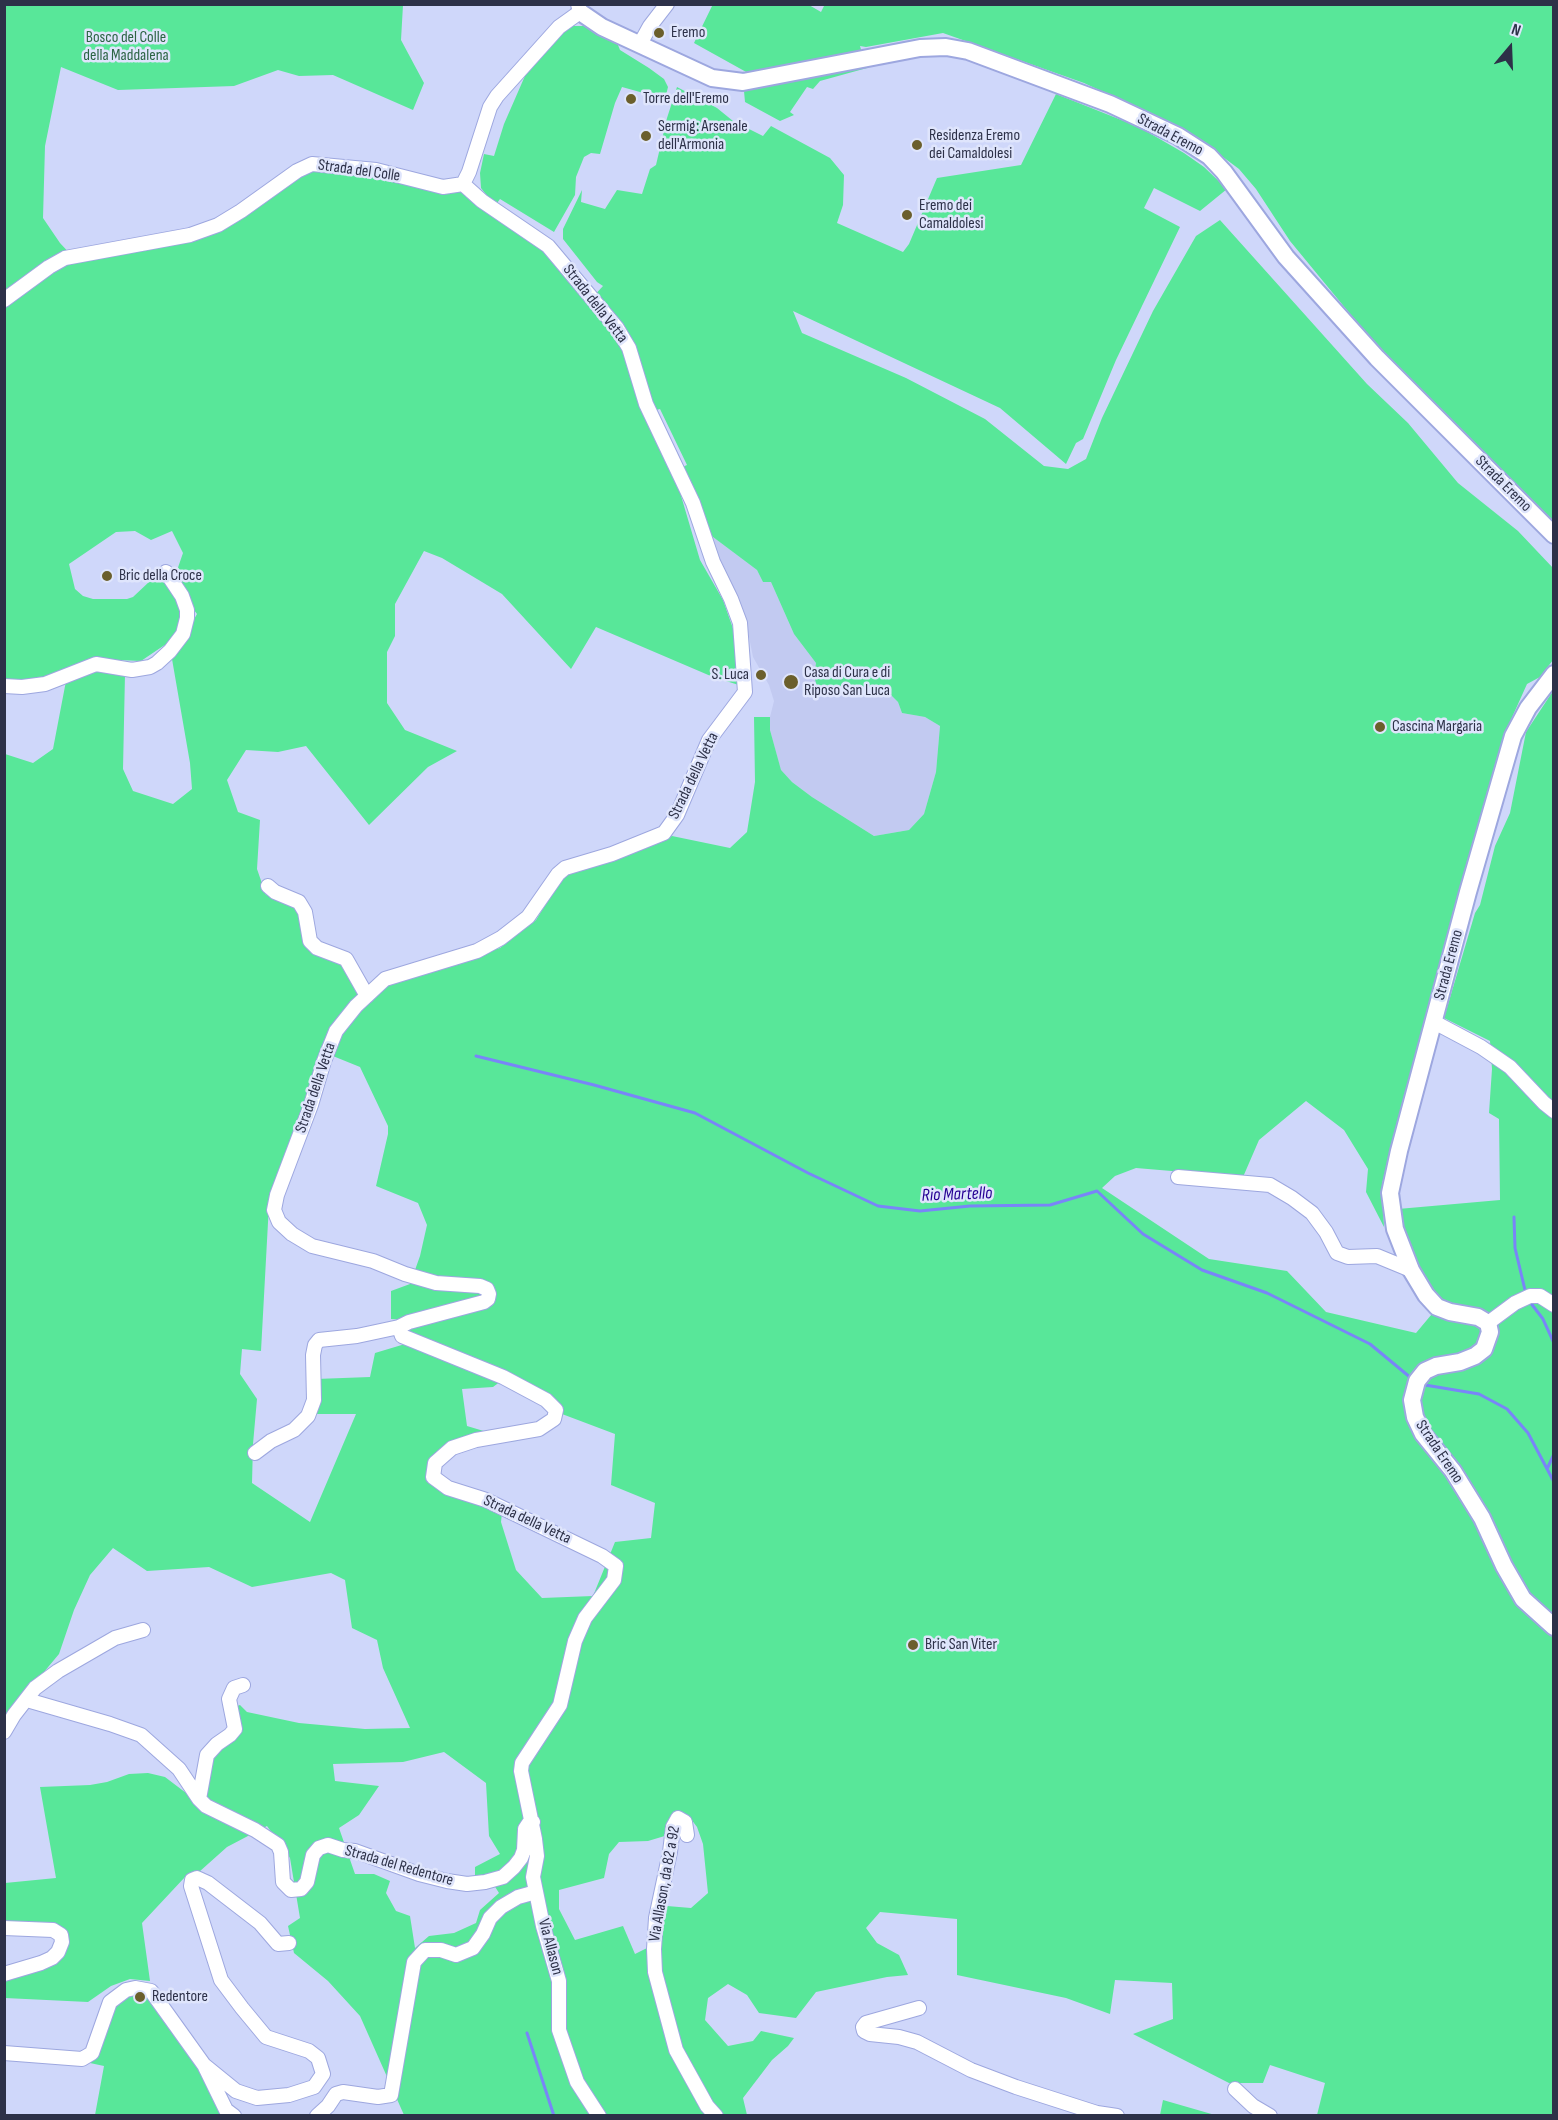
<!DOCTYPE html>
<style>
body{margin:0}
#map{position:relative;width:1558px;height:2120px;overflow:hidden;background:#cfd7fa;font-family:"Sofia Sans Condensed",sans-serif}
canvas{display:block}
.frame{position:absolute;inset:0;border:6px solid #2d3148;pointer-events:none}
.north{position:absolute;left:1480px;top:18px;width:60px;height:60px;-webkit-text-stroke:4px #dfe5fc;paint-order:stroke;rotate:19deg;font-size:16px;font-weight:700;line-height:24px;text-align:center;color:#2d3148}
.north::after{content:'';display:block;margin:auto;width:21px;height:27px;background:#2d3148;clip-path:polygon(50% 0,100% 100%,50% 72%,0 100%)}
</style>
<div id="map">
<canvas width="1558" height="2120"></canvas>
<div class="frame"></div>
<div class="north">N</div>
</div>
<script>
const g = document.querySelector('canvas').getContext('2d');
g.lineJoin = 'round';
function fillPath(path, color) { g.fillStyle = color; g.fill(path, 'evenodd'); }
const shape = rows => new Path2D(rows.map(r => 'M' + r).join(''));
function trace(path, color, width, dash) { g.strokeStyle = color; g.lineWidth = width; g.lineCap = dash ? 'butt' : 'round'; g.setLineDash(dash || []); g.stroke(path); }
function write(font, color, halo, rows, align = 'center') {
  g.font = font + ' "Sofia Sans Condensed",sans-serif'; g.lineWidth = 5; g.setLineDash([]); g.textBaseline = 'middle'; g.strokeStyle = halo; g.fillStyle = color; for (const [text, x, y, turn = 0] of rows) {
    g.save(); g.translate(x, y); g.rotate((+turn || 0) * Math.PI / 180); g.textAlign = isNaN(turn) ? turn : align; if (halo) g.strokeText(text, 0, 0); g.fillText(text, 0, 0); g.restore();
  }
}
fillPath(shape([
 [709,534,757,570,763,582,771,582,794,634,816,663,814,676,818,690,854,686,885,689,898,702,902,713,925,717,940,726,936,772,924,814,909,830,874,836,812,797,792,782,781,771,770,730,770,717,774,701,769,685,753,657,744,612,722,569]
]), '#c2caf1');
fillPath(shape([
 [713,4,809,5,821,12,825,4,1553,5,1553,527,1388,360,1290,241,1256,189,1239,169,1215,151,1170,123,1084,83,943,33,866,47,860,46,862,53,748,73,694,43],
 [5,5,403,5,401,40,424,83,413,110,333,75,299,76,278,70,234,86,118,90,61,67,45,146,43,218,60,243,74,258,224,227,306,170,387,178,461,192,546,250,590,300,603,286,597,282,563,239,563,229,582,190,581,202,605,209,617,190,642,194,650,169,656,165,667,118,677,87,717,108,733,121,763,136,771,126,830,158,844,175,843,205,837,223,903,252,909,244,937,178,1021,165,1056,94,1139,127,1184,153,1204,167,1227,189,1200,211,1154,188,1144,208,1180,227,1116,360,1083,439,1076,443,1066,464,1000,408,793,311,802,333,906,378,985,419,1044,466,1068,469,1086,459,1102,418,1153,311,1196,236,1220,220,1367,384,1408,423,1458,483,1518,531,1553,568,1553,660,1540,677,1527,684,1505,733,1455,905,1382,1184,1384,1227,1366,1192,1368,1169,1344,1130,1306,1101,1259,1140,1243,1177,1136,1168,1115,1176,1102,1188,1209,1259,1287,1271,1326,1312,1416,1333,1442,1302,1428,1288,1409,1252,1398,1209,1500,1200,1499,1119,1489,1113,1492,1069,1490,1041,1444,1018,1475,913,1480,905,1495,846,1510,813,1526,732,1553,691,1553,2115,1317,2115,1325,2083,1270,2065,1263,2083,1229,2083,1133,2034,1173,2019,1172,1983,1115,1980,1110,2014,1066,1998,957,1975,957,1919,880,1912,866,1928,877,1943,899,1955,908,1975,887,1977,816,1992,796,2018,759,2013,747,1995,728,1984,708,1998,705,2020,728,2046,753,2041,761,2031,794,2038,788,2046,772,2060,743,2098,747,2115,404,2115,360,2016,328,1981,294,1953,288,1926,300,1918,290,1858,267,1826,227,1847,199,1872,185,1877,142,1923,150,1981,130,1979,111,1986,88,2002,5,1998,5,1979,45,1966,66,1941,5,1923,5,1883,56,1878,40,1787,90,1785,107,1782,129,1774,148,1773,165,1777,190,1796,210,1757,233,1736,234,1707,240,1705,247,1712,299,1723,365,1729,410,1728,383,1668,377,1640,352,1628,345,1580,331,1573,252,1587,209,1567,147,1571,113,1548,90,1575,74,1610,59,1654,18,1703,5,1724,5,754,33,763,53,749,66,681,96,667,125,674,123,769,133,791,173,804,192,789,190,763,172,659,197,614,173,582,183,553,172,531,151,540,135,531,116,532,69,564,75,589,83,596,93,599,127,599,133,597,150,581,164,573,180,601,183,615,172,640,141,661,95,659,62,678,26,681,5,679],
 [660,409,687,465,680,468,700,502,709,534,757,570,763,582,771,582,794,634,816,663,814,676,818,690,854,686,885,689,898,702,902,713,925,717,940,726,936,772,924,814,909,830,874,836,812,797,792,782,781,770,770,730,770,717,754,717,755,782,747,832,730,848,672,836,563,876,536,920,500,948,388,981,359,997,351,977,341,963,305,944,300,913,290,900,266,895,257,869,260,820,238,812,227,780,246,750,278,752,306,746,369,825,428,767,457,751,405,730,387,703,387,652,395,636,395,604,424,551,442,558,502,594,571,669,596,627,713,677,742,686,737,640,723,600,700,560,674,472,645,413],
 [323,1052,360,1067,388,1126,388,1134,376,1186,418,1203,427,1225,420,1256,410,1284,391,1291,391,1319,406,1320,405,1344,375,1353,370,1377,316,1379,316,1414,356,1414,310,1522,252,1483,253,1444,257,1399,240,1374,242,1349,261,1351,269,1204,277,1174,309,1099],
 [501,1381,562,1414,615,1434,611,1485,655,1503,651,1538,615,1542,593,1596,542,1598,516,1570,501,1522,503,1503,450,1483,438,1476,441,1464,458,1450,493,1442,517,1441,467,1426,462,1389,493,1387],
 [444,1752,486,1783,489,1836,500,1854,475,1867,475,1877,492,1882,499,1893,480,1910,476,1923,454,1933,429,1936,415,1948,410,1916,396,1911,386,1893,390,1881,374,1874,355,1874,339,1828,359,1815,379,1786,335,1781,333,1764,403,1762],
 [679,1813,688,1815,697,1827,703,1844,708,1893,691,1908,667,1906,659,1942,635,1954,623,1926,575,1940,559,1909,559,1890,604,1878,609,1854,619,1842,648,1841,668,1835],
 [572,26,589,26,616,40,620,50,649,68,664,79,668,87,665,99,622,87,615,103,600,154,591,153,584,157,576,177,575,195,554,232,500,199,495,206,481,188,480,173,484,154,494,156,504,124,528,69,552,40],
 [870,63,867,68,820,81,813,89,807,87,790,112,794,115,780,121,745,102,744,91,752,84],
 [151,1994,198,2064,222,2115,95,2115,104,2066,90,2063,96,2058,109,2013,122,1995],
 [1163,2100,1215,2115,1160,2115]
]), '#58e799');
trace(shape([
 [476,1056,594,1085,695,1113,808,1173,878,1206,920,1211,970,1206,1050,1205,1097,1191,1143,1234,1202,1270,1267,1293,1370,1344,1411,1378],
 [1514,1217,1515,1248,1525,1290],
 [1530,1302,1543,1319,1554,1343],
 [1425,1385,1479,1394,1507,1409,1528,1433,1554,1482],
 [1547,1469,1554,1454],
 [527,2033,554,2116]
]), '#7985f8', 3);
const minor = shape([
 [640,44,650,26,667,4],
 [463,184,482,201,548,246,617,328,629,348,646,404,693,503,713,562,731,599,740,623,745,692,709,740,677,815,664,833,612,854,565,868,558,874,528,917,501,938,477,951,385,979,356,1006,336,1031,324,1061,311,1105,277,1195,274,1210,279,1222,292,1234,312,1246,373,1261,405,1274,436,1283,480,1286,487,1289,489,1294,488,1299,484,1302,409,1322,399,1327,402,1336,503,1377,546,1400,556,1410,554,1419,539,1429,476,1440,452,1448,435,1463,433,1477,448,1488,486,1500,602,1556,616,1566,614,1580,585,1618,575,1641,560,1705,522,1763,521,1771,535,1839,537,1856,533,1877,543,1926,559,1981,559,2030,577,2082,599,2116],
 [4,300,49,267,65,258,190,235,218,225,241,211,297,171,312,164,376,170,443,187,463,184,469,172,490,107,497,96,559,27,580,12,578,4],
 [4,686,22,687,45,684,96,664,132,670,150,667,157,663,170,651,183,634,187,618,187,610,182,596,166,572],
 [268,886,275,892,299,902,305,912,310,941,317,948,346,959,367,996],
 [1434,1022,1481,1047,1510,1067,1544,1103,1554,1111],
 [1178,1177,1270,1185,1292,1198,1312,1213,1326,1232,1337,1253,1348,1257,1377,1256,1411,1270],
 [1488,1323,1515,1303,1530,1296,1540,1296,1554,1305],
 [255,1453,271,1441,294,1430,308,1416,314,1400,313,1355,315,1345,319,1340,357,1336,399,1327],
 [27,1700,110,1724,141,1735,179,1769,199,1799,206,1806,255,1830,278,1845,281,1852,283,1882,291,1890,301,1889,307,1882,313,1855,319,1848,328,1845,343,1850,355,1851,419,1874,447,1881,467,1884,485,1882,503,1877,514,1867,521,1858,524,1850,525,1829,529,1823,533,1822],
 [4,1732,14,1715,35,1688,58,1671,115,1638,143,1630],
 [199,1799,207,1755,217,1744,230,1735,235,1729,229,1699,234,1688,243,1685],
 [687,1835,685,1822,678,1818,673,1827,670,1852,656,1918,654,1949,655,1972,676,2050,707,2106,716,2116],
 [4,1928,53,1930,61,1935,62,1942,58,1952,52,1958,41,1963,4,1974],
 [919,2008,866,2023,863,2027,864,2031,870,2034,899,2037,917,2042,971,2070,1016,2087,1097,2113,1117,2116],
 [4,2053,82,2059,92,2053,110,2002,126,1990,135,1988,151,1991,204,2065,236,2091,257,2098,289,2095,314,2087,323,2074,318,2058,309,2051,266,2037,242,2008,221,1980,191,1886,192,1880,197,1878,208,1883,260,1923,278,1944,289,1943],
 [205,2067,226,2110,234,2116],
 [1235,2089,1253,2106,1270,2116],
 [317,2116,328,2106,336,2094,343,2092,378,2097,391,2095,414,1962,425,1950,441,1950,456,1955,473,1948,483,1934,490,1918,501,1907,518,1897,536,1892]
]);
const major = shape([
 [580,12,602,27,712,78,743,82,920,48,946,47,968,51,1110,104,1178,136,1209,156,1224,172,1286,257,1377,358,1554,535],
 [1554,674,1528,708,1513,736,1468,892,1399,1151,1390,1193,1395,1229,1411,1270,1426,1295,1437,1307,1450,1312,1478,1317,1488,1323,1490,1332,1484,1349,1475,1356,1460,1362,1436,1366,1425,1371,1417,1381,1412,1400,1415,1417,1423,1434,1453,1471,1482,1518,1504,1566,1523,1599,1554,1627]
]);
trace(minor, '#9da7df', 16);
trace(major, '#9da7df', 20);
trace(minor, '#fff', 14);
trace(major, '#fff', 16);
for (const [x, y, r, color] of [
 [659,33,6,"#6b5f2c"],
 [631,99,6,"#6b5f2c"],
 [646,136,6,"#6b5f2c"],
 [917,145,6,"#6b5f2c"],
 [907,215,6,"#6b5f2c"],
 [107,576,6,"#6b5f2c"],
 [761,675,6,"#6b5f2c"],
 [791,682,8,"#6b5f2c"],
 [1380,727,6,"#6b5f2c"],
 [913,1645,6,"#6b5f2c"],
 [140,1997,6,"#6b5f2c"]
]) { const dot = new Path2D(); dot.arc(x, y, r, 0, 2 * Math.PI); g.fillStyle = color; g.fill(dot); trace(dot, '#dfe5fc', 2); }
write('16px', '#2d3148', '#dfe5fc', [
 ["Eremo",671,33],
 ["Torre dell'Eremo",643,99],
 ["Sermig: Arsenale",658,127],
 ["dell'Armonia",658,145],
 ["Residenza Eremo",929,136],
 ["dei Camaldolesi",929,154],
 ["Eremo dei",919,206],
 ["Camaldolesi",919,224],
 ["Bric della Croce",119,576],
 ["Casa di Cura e di",804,673],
 ["Riposo San Luca",804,691],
 ["S. Luca",749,675,"right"],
 ["Cascina Margaria",1392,727],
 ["Bric San Viter",925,1645],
 ["Redentore",152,1997]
], 'left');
write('16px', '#2c6444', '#dfe5fc', [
 ["Bosco del Colle",126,38],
 ["della Maddalena",126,56]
]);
write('16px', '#2d3148', '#dfe5fc', [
 ["Strada Eremo",1170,135,28],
 ["Strada del Colle",359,171,8],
 ["Strada della Vetta",595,304,52],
 ["Strada Eremo",1503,484,45],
 ["Strada della Vetta",694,776,-64],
 ["Strada Eremo",1449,965,-75],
 ["Strada della Vetta",316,1088,-71],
 ["Strada Eremo",1439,1452,56],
 ["Strada della Vetta",527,1520,25],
 ["Strada del Redentore",399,1866,16],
 ["Via Allason, da 82 a 92",665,1884,-80],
 ["Via Allason",550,1947,75]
]);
write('italic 18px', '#250093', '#dfe5fc', [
 ["Rio Martello",957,1195,-2]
]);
</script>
